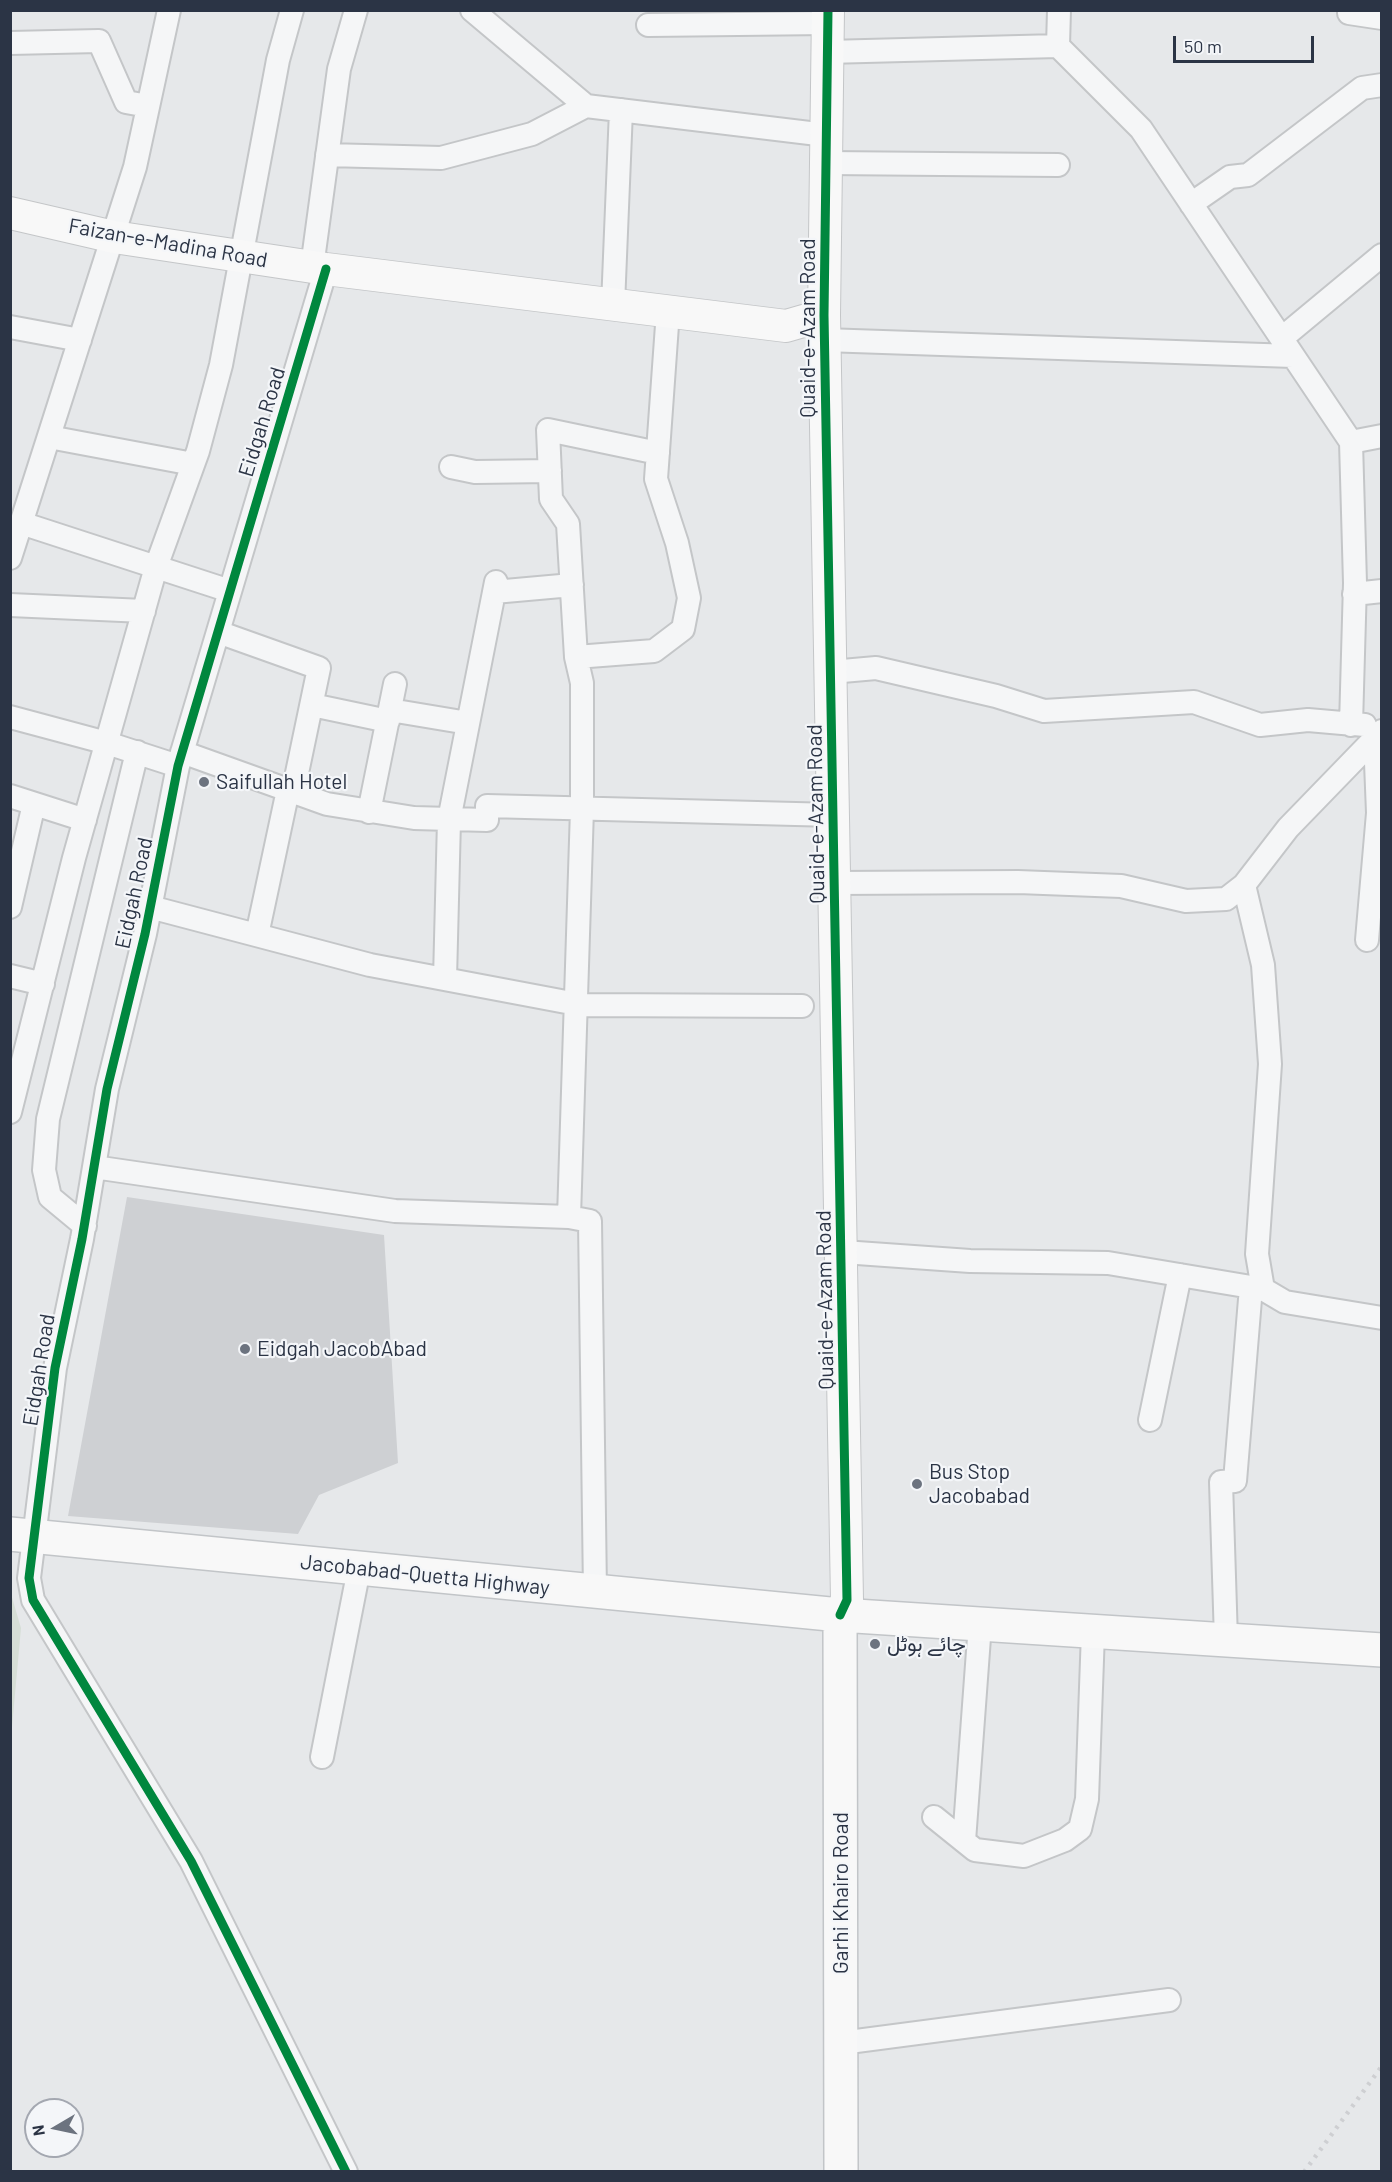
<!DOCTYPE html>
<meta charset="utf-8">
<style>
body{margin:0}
#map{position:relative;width:1392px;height:2182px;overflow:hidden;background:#e6e8ea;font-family:Barlow,sans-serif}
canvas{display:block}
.frame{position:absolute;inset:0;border:12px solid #2b3445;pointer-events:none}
.north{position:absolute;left:24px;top:2098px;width:60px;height:60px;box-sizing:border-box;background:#f4f6f9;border:2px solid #a4a8b1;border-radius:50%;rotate:261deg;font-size:16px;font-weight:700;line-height:24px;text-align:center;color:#2b3445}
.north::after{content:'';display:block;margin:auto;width:21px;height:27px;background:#6c737f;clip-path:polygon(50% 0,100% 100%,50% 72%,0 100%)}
.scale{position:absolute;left:1173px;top:36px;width:141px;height:27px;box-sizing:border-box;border:3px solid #2b3445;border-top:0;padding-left:8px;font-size:18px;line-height:21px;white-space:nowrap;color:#2b3445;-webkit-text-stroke:4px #f4f6f9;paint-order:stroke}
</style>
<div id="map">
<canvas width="1392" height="2182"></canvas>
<div class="frame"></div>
<div class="north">N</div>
<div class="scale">50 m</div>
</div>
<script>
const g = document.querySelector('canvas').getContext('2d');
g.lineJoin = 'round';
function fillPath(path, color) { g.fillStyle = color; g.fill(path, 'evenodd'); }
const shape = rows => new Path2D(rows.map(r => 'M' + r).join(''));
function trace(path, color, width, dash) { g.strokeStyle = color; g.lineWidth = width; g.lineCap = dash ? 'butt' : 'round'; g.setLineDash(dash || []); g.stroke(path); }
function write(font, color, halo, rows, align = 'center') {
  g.font = font + ' Barlow,Vazirmatn,sans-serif'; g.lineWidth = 4.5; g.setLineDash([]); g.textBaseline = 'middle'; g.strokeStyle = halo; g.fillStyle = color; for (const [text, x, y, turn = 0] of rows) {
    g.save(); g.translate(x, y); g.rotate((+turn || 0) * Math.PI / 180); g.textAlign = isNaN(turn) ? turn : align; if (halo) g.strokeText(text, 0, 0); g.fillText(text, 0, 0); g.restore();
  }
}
fillPath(shape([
 [11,1594,21,1628,11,1738,10,1594]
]), '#d6ded6');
fillPath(shape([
 [127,1197,384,1235,398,1463,319,1495,298,1534,68,1516]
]), '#ced0d3');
const street = shape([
 [472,10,586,106,826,135],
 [1349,13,1382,18],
 [648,25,828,23],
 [10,43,99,41,126,102,148,106],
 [1058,46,1059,10],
 [827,52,1058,46,1141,129,1351,442,1355,583,1351,725],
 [327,155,441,158,532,134,586,106],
 [826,163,1058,165],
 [1191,204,1230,177,1248,175,1362,88,1382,85],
 [312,267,339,69,356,10],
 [326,269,178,766,145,934,107,1089,82,1239,55,1368,29,1578,33,1600,191,1861,346,2172],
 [613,305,621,110],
 [10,327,80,340],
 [1282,338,1382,255],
 [824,340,1293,356],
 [49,437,193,464],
 [1351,442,1382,436],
 [451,467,475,472,550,471],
 [21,523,230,591],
 [10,558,135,167,169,10],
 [494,592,572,585],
 [1354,594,1382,591],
 [10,605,144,611],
 [218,632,319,668,293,792],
 [576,657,654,651,683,629,689,598,677,543,656,479,668,311],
 [831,672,876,668,996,696,1044,711,1194,702,1260,725,1308,720,1365,725],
 [312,705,388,721],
 [390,710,468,723],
 [10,717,107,743,178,766],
 [1382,731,1288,828,1244,885,1263,965,1270,1064,1257,1254,1263,1289,1285,1302,1382,1318],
 [182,752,327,804,414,818,487,820,487,806,834,815],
 [10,796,85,820],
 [369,812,395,684],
 [835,883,1018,882,1121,886,1186,901,1226,899,1244,885],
 [10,907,34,804],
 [150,907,370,965,582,1005,802,1006],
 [257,935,288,790],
 [1367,940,1378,813,1375,737],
 [10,976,43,984],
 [445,979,449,820,496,582],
 [10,1112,74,858,156,567,198,451,221,365,278,60,292,10],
 [94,1167,395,1211,569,1217,590,1221,595,1592],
 [569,1217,582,809,582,683,576,657,568,524,551,499,548,430,658,453],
 [85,1226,50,1197,44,1170,48,1119,137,752],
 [843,1252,970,1261,1108,1263,1263,1289],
 [1150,1420,1180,1275],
 [1226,1640,1221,1482,1235,1481,1251,1287],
 [322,1757,359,1569],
 [934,1817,975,1850,1024,1856,1065,1840,1080,1829,1087,1799,1093,1632],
 [964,1841,980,1624],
 [841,2043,1169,2000]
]);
const secondary = shape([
 [828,10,824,315,847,1600,840,1615],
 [10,213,114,237,326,269,786,326,824,315]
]);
const primary = shape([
 [10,1534,840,1615,1382,1650],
 [840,1615,841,2172]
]);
trace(street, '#c4c6c8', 26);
trace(secondary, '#c4c6c8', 34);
trace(primary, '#c2c5c8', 36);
trace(street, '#f5f6f7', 22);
trace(secondary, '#f8f8f8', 32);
trace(primary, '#f8f8f8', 33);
trace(shape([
 [1304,2172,1382,2066]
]), '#cecfd2', 4.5, [3, 6]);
trace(shape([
 [828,10,824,315,847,1600,840,1615],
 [326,269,178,766,145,934,107,1089,82,1239,55,1368,29,1578,33,1600,191,1861,346,2172]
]), '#00873e', 9);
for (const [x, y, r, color] of [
 [204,782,6,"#6c737f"],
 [245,1349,6,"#6c737f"],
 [917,1484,6,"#6c737f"],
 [875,1644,6,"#6c737f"]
]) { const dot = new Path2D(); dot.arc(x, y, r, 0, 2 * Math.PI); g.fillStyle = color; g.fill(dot); trace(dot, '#f4f6f9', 2); }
write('21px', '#2b3445', '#f4f6f9', [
 ["Faizan-e-Madina Road",168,243,10],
 ["Quaid-e-Azam Road",808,328,-90],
 ["Eidgah Road",262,422,-73],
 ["Quaid-e-Azam Road",816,814,-91],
 ["Eidgah Road",134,893,-78],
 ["Quaid-e-Azam Road",825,1300,-91],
 ["Eidgah Road",39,1370,-81],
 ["Jacobabad-Quetta Highway",425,1575,6],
 ["Garhi Khairo Road",841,1893,-90]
]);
write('21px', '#2b3445', '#f4f6f9', [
 ["Saifullah Hotel",216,782],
 ["Eidgah JacobAbad",257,1349],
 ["Bus Stop",929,1472],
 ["Jacobabad",929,1496],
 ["چائے ہوٹل",887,1644]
], 'left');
</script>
